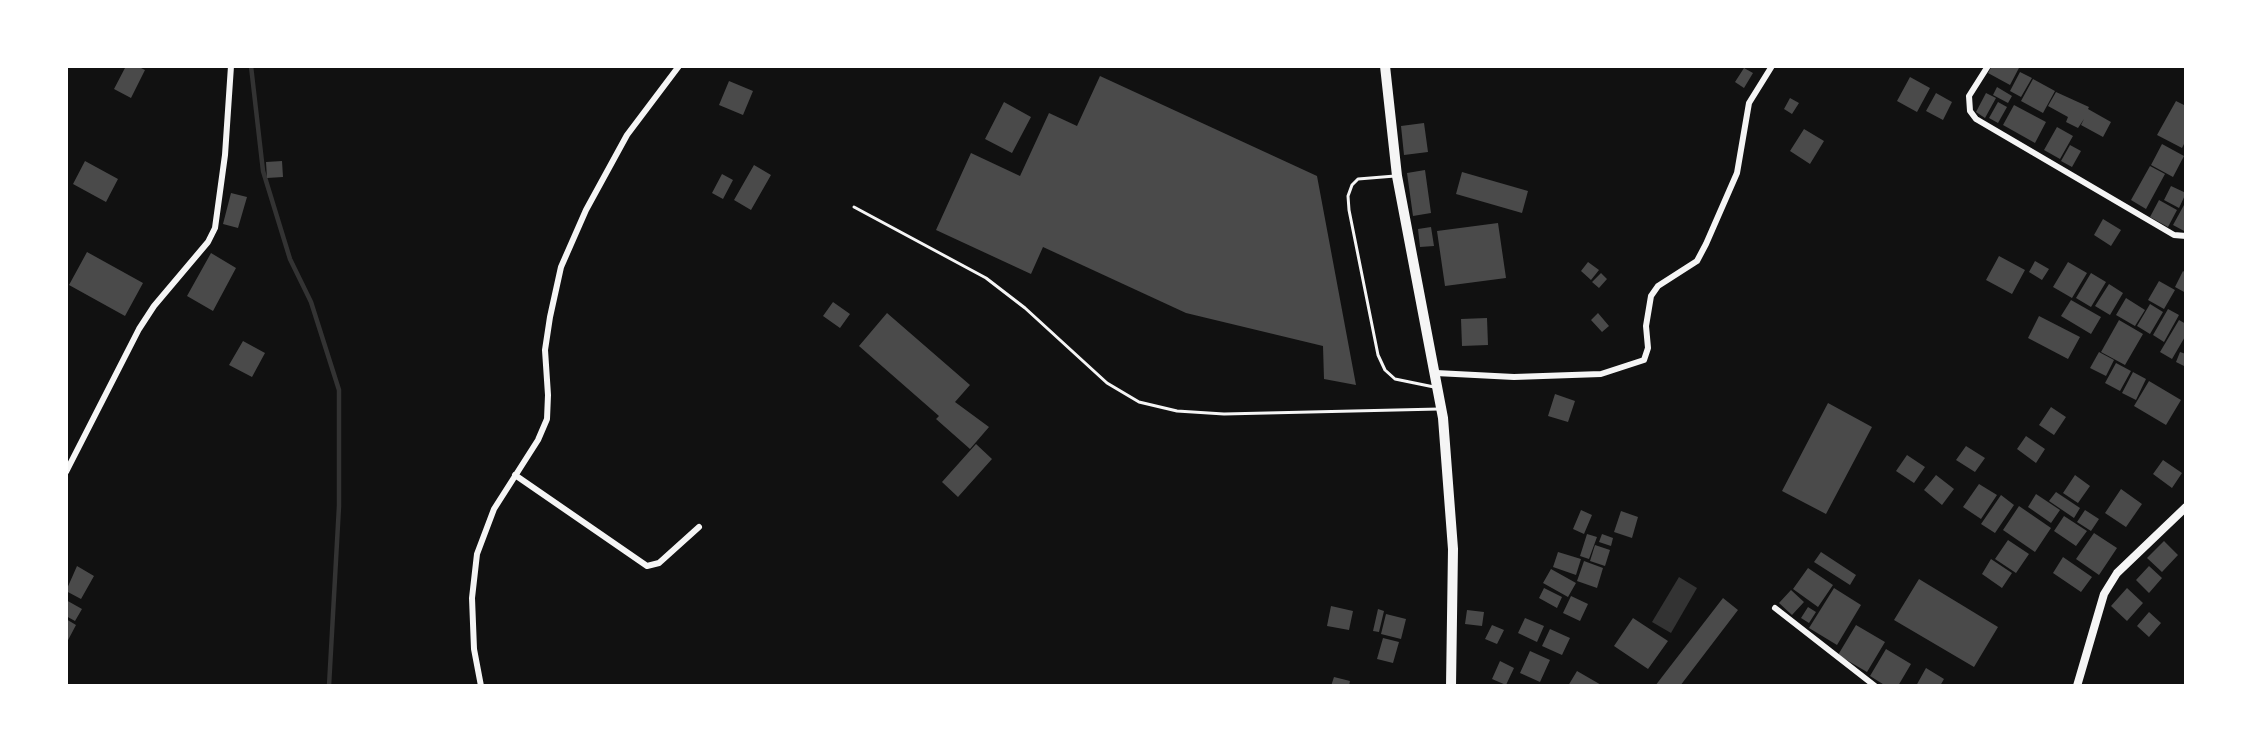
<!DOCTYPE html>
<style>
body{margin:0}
#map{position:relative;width:2252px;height:752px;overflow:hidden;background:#111;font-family:Helvetica,sans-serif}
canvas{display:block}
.frame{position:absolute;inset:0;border:68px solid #fff;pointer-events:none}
</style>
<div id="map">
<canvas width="2252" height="752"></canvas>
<div class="frame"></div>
</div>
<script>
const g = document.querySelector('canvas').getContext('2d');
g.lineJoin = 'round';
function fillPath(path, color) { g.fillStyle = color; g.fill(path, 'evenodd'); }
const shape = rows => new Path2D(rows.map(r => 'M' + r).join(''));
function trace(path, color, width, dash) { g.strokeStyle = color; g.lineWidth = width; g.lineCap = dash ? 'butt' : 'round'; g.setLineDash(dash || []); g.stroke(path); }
fillPath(shape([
 [1679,577,1697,588,1671,633,1652,622]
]), '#333');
trace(shape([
 [251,66,263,171,290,259,311,302,339,390,339,506,329,686]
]), '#333', 4.5);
fillPath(shape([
 [126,66,137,66,145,70,131,98,114,89],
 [1992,66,2020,66,2010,85,1988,73],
 [1744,68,1753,73,1744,88,1735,82],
 [2020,72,2032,78,2021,97,2010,91],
 [1100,76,1317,176,1356,385,1324,379,1323,346,1186,313,1043,247,1031,274,936,230,971,153,1020,176,1049,113,1077,126],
 [1910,77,1930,88,1917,112,1897,101],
 [2033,79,2055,91,2043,113,2021,101],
 [729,81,753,91,743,115,719,105],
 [1997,87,2012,96,2008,103,1993,95],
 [2056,92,2089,107,2088,109,2111,122,2103,137,2081,125,2084,119,2078,128,2066,122,2068,117,2048,106],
 [1936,93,1952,102,1943,120,1926,111],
 [1986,93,1996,98,1985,118,1976,112],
 [1790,98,1799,103,1792,114,1784,109],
 [2176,101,2186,106,2186,140,2182,148,2157,135],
 [1004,102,1031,117,1012,153,985,139],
 [1998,102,2007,107,1998,123,1989,118],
 [2014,105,2046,122,2035,143,2003,125],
 [1424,123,1428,152,1404,155,1401,126],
 [2057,127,2073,136,2060,159,2044,150],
 [1804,129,1824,141,1810,164,1790,151],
 [2162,144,2184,156,2173,177,2151,165],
 [2070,145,2081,151,2072,167,2061,161],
 [85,161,118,179,106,202,73,184],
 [282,161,283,177,267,178,266,162],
 [754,165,771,175,751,210,734,200],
 [2150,166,2165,174,2146,209,2131,200],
 [1425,170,1431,213,1413,216,1407,173],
 [1462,172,1528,191,1522,213,1456,194],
 [722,174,733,180,723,199,712,193],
 [2171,186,2186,193,2179,208,2164,200],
 [231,193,247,197,238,228,223,224],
 [2159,200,2177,210,2168,227,2150,217],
 [2184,205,2186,206,2186,232,2173,225],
 [2103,219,2121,230,2111,246,2094,235],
 [1498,223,1506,278,1445,286,1437,231],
 [1431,227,1434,246,1420,247,1418,229],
 [87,252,143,283,125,316,69,285],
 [211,253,236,268,213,311,187,296],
 [1999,256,2025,270,2012,294,1986,280],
 [2035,261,2049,269,2042,280,2029,272],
 [1588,262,1599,270,1591,280,1581,271],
 [2068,262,2087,273,2072,298,2053,287],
 [2183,271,2186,273,2186,293,2175,287],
 [1601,273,1607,279,1599,288,1592,282],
 [2091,273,2106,282,2091,307,2076,298],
 [2159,281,2175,290,2164,309,2148,300],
 [2109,284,2123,293,2110,315,2095,306],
 [2126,298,2145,310,2135,326,2116,315],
 [2071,300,2101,317,2091,334,2061,316],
 [833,302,850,314,840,328,823,316],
 [2150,304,2163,312,2150,334,2137,326],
 [2168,309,2179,315,2164,342,2153,335],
 [887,313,970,385,955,402,989,427,970,449,936,419,939,416,859,346],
 [1598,313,1609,326,1602,332,1591,320],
 [2039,316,2080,337,2068,359,2028,338],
 [1487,318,1488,345,1462,346,1461,319],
 [2119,320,2143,334,2125,365,2101,352],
 [2179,320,2186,324,2186,335,2172,359,2160,352],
 [243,341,265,353,252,377,229,365],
 [2099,352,2114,360,2106,376,2090,368],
 [2180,352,2186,354,2186,367,2176,362],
 [2116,363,2131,371,2120,391,2105,383],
 [2133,372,2146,379,2136,400,2122,393],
 [2149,381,2181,400,2166,425,2134,406],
 [1555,394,1575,401,1568,422,1548,416],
 [1828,403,1872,427,1826,514,1782,491],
 [2051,407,2066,417,2054,435,2039,425],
 [2026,436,2045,449,2036,463,2017,449],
 [976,444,992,459,958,497,942,482],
 [1966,446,1985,458,1975,472,1956,460],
 [1907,455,1925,467,1914,483,1896,471],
 [2163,460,2182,473,2172,488,2153,474],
 [1936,475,1954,489,1942,505,1924,490],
 [2075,475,2090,486,2078,503,2063,493],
 [1979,484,1997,495,1981,519,1963,507],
 [2121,489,2142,504,2126,527,2105,513],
 [2056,492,2080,508,2074,518,2049,501],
 [2036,494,2060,510,2051,523,2028,507],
 [2001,495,2014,505,1995,533,1981,524],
 [2019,506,2051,528,2035,552,2003,530],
 [1581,510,1592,515,1584,534,1573,529],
 [2085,510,2099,519,2091,531,2077,522],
 [1621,511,1638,517,1632,538,1614,532],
 [2064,516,2087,531,2076,546,2054,531],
 [2094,533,2117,548,2099,575,2076,559],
 [1587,534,1597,537,1589,559,1580,556],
 [1602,534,1613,538,1611,546,1599,542],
 [2008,540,2029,554,2016,573,1995,559],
 [2164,541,2178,555,2162,572,2147,558],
 [1595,545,1610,550,1605,566,1590,561],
 [1558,552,1581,559,1576,575,1553,567],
 [1821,552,1856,575,1850,585,1814,562],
 [2063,557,2092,577,2081,592,2053,573],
 [1991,559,2012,573,2002,588,1982,574],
 [1584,561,1603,568,1597,588,1577,581],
 [77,566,94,576,81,599,66,591],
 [2149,566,2162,578,2149,593,2136,580],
 [1808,568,1833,585,1818,607,1793,589],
 [1551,569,1576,583,1568,597,1543,583],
 [1919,579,1998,627,1974,667,1894,620],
 [1544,588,1562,597,1557,608,1539,598],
 [1834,588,1861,605,1837,645,1809,628],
 [2127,588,2143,603,2127,621,2111,606],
 [1791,590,1804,602,1792,615,1779,603],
 [1571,596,1588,604,1580,621,1563,613],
 [1723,598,1738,610,1680,686,1655,686],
 [66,600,82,609,75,621,66,616],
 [1331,606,1353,611,1349,630,1327,626],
 [1808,607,1816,612,1809,623,1801,618],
 [1378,609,1384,611,1379,632,1373,631],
 [1467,610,1484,612,1482,626,1465,624],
 [2149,612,2161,623,2149,637,2137,626],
 [1386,614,1406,619,1401,639,1381,634],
 [1525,618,1544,626,1537,642,1518,633],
 [1633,618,1668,641,1648,669,1614,646],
 [66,619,76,625,66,644],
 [1492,625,1504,630,1497,644,1485,639],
 [1856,625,1885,642,1867,672,1838,655],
 [1550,629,1570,638,1562,655,1542,646],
 [1383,638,1399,642,1393,663,1377,659],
 [1886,649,1911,664,1898,686,1886,686,1870,676],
 [1530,651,1550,660,1540,682,1520,673],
 [1500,661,1514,668,1506,685,1492,679],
 [1926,668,1944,679,1940,686,1916,686],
 [1577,671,1603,686,1568,686],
 [1334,677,1350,681,1349,686,1331,686]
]), '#4a4a4a');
trace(shape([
 [1395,176,1358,179,1352,185,1348,196,1349,210,1378,355,1385,370,1395,379,1434,387],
 [854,207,986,278,1025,308,1107,383,1139,402,1177,411,1224,414,1439,409]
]), '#f5f5f5', 3);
trace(shape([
 [1988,66,1969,96,1970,111,1976,119,2174,235,2186,236],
 [1436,373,1514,377,1601,374,1644,360,1648,348,1646,326,1651,296,1658,286,1697,261,1706,244,1737,173,1749,103,1772,66],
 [66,472,139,329,154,306,208,242,215,228,225,155,231,66],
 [515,475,647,566,659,563,699,527],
 [1775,608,1875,686],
 [481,686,474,649,472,598,477,554,494,509,538,440,547,419,548,395,545,350,550,317,561,267,586,210,627,135,679,66]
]), '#f5f5f5', 6);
trace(shape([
 [2077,686,2104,594,2117,573,2186,507]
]), '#f5f5f5', 8);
trace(shape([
 [1385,66,1397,176,1443,418,1453,549,1451,686]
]), '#f5f5f5', 10);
</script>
